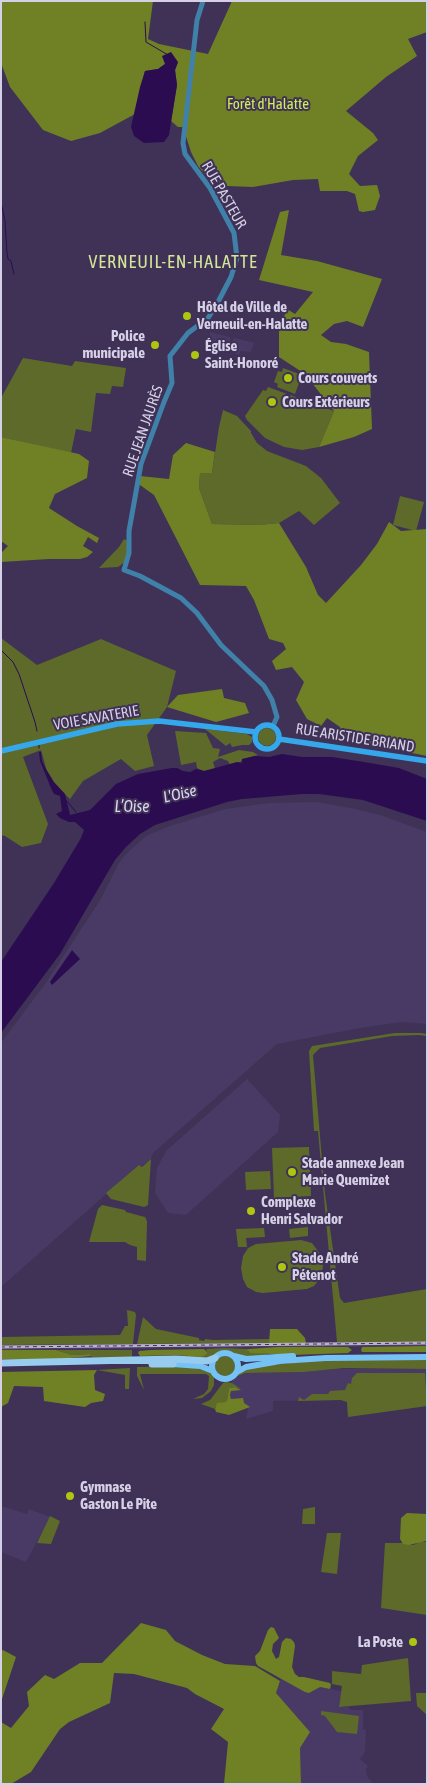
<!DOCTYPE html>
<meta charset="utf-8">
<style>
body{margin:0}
#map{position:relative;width:428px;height:1785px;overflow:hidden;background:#3f3256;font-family:"Asap Condensed",sans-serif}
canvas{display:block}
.frame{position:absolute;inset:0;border:2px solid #d6d0e6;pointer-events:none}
</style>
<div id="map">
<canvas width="428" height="1785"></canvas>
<div class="frame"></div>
</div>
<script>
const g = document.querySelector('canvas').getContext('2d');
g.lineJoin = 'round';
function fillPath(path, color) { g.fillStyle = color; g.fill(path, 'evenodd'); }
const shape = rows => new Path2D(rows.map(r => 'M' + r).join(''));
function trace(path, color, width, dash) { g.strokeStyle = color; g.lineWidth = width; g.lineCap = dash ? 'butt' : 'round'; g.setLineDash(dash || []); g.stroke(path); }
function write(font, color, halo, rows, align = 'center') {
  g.font = font + ' "Asap Condensed",sans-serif'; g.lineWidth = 4; g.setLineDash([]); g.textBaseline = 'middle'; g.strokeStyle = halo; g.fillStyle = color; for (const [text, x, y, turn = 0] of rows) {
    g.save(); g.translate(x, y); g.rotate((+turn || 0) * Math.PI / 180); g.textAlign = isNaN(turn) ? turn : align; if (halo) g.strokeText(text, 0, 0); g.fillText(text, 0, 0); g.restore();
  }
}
fillPath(shape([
 [210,332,229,337,231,339,230,342,226,342,224,353,211,351],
 [235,338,254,343,251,352,240,351,239,355,234,353,236,344,232,343,233,339],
 [316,802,351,808,380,815,427,832,427,1024,401,1022,360,1028,277,1044,153,1153,151,1159,141,1167,139,1165,1,1287,1,1043,45,984,101,899,119,863,126,854,146,836,167,827,225,809,269,803],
 [247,1079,280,1115,278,1132,186,1215,168,1213,155,1193,157,1168,166,1151],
 [427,1342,427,1346,1,1350,1,1345],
 [397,1368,427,1369,427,1406,348,1417,347,1402,341,1400,273,1401,273,1411,246,1419,248,1409,244,1403,231,1399,230,1395,232,1381,238,1376,245,1373,304,1372,335,1369],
 [1,1506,27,1514,29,1509,50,1517,26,1562,1,1552],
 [282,1675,299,1683,341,1691,339,1707,349,1707,350,1710,363,1710,363,1729,366,1730,365,1752,360,1759,368,1766,366,1769,367,1776,373,1784,301,1784,300,1748,276,1693]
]), '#483a64');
fillPath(shape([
 [23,358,72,366,75,361,126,368,123,387,112,386,110,394,96,393,91,432,76,429,71,453,1,437,1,398],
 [283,368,302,375,295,394,277,387,278,384,274,382,278,371,282,372],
 [268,387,334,411,319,447,302,450,284,447,265,438,247,420,245,416,263,390,266,391],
 [223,410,237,416,251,431,251,433,257,443,267,451,306,466,321,478,340,503,314,525,299,511,279,523,259,525,212,524,199,488,200,473,212,473,219,427],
 [400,496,424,502,416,531,393,525],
 [124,539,128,541,128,552,125,562,118,567,99,568,119,547],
 [1,638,37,665,101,639,176,671,167,707,147,735,154,766,135,771,121,759,83,781,70,799,49,779,41,750,23,757,48,824,41,843,22,847,5,836,1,835],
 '258 737a9 9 0 1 1 18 0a9 9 0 1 1-18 0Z',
 [205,729,247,734,252,737,252,742,249,745,242,745,232,747,230,743,226,746],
 [175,731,206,733,213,748,220,749,218,757,239,750,253,752,258,755,243,759,240,762,230,765,228,761,220,758,213,762,215,769,204,771,197,768,196,762,181,765],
 [395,1033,421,1033,427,1034,427,1036,419,1035,392,1036,320,1048,313,1055,325,1194,340,1298,344,1303,427,1289,427,1342,337,1342,318,1131,314,1131,309,1051,312,1046],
 [309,1147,311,1196,274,1198,272,1148],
 [151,1159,148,1205,144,1207,111,1199,106,1193,139,1165,142,1167],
 [270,1171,271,1189,246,1190,245,1172],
 [102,1205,125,1210,126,1212,145,1217,147,1221,146,1261,137,1260,137,1247,130,1245,125,1242,89,1242,98,1209],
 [308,1227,308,1236,290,1238,289,1229],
 [264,1228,265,1237,246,1238,247,1247,238,1247,236,1229],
 [301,1240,312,1243,321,1255,323,1265,322,1273,319,1280,314,1286,307,1289,263,1293,256,1292,247,1287,243,1279,241,1268,243,1256,248,1248,256,1244],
 [127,1310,135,1312,136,1315,133,1344,1,1345,1,1337,120,1335,125,1326,128,1326],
 [143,1317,156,1329,199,1338,199,1340,204,1341,205,1339,213,1340,270,1339,269,1343,137,1344],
 [225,1348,248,1349,248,1352,269,1354,261,1356,239,1357,231,1351,226,1350,218,1352,211,1358,204,1359,177,1355,201,1357,207,1352,206,1349],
 [56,1350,132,1350,132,1357,91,1357,92,1356,90,1354,72,1355],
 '215 1366a10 10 0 1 1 20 0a10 10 0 1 1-20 0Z',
 [427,1358,427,1369,344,1368,304,1372,245,1373,238,1376,241,1371,260,1366,324,1360],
 [190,1366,211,1373,214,1377,214,1385,211,1391,202,1398,193,1399,204,1394,208,1389,209,1376,206,1374,140,1374,144,1390,137,1376,137,1367],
 [130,1368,129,1389,125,1389,125,1375,97,1370],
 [357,1373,425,1373,427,1406,348,1417,347,1402,341,1400,298,1401,299,1397,304,1400,312,1394,328,1394,330,1391,345,1390,348,1383,351,1384,352,1378],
 [226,1382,232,1383,241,1389,235,1387,229,1388,227,1400,225,1402,217,1404,215,1409,201,1404,210,1400,223,1383],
 [315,1507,315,1524,302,1524,303,1509],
 [50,1516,60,1521,51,1544,37,1543],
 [327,1533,341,1533,337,1574,321,1572],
 [420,1542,427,1542,427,1615,381,1608,385,1543,402,1543,413,1545],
 [408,1658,411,1701,339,1707,342,1686,332,1684,332,1671,361,1674,362,1665],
 [416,1693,427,1693,427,1715,417,1706],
 [321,1711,359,1716,357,1734,337,1732,325,1716,321,1715]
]), '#5d6a2a');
fillPath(shape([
 [1,1,153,1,148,39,159,44,208,54,232,1,427,1,427,32,408,39,417,56,386,77,346,111,373,133,378,140,358,156,349,174,360,186,377,185,380,196,375,210,363,212,359,211,355,194,347,191,320,191,318,179,293,180,253,187,227,186,209,179,198,166,191,152,183,127,178,127,171,121,177,85,175,70,178,62,165,64,158,69,145,71,135,114,100,133,71,141,43,130,10,87,1,63],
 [289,210,281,255,317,261,382,279,363,327,347,321,334,324,321,335,331,342,346,344,369,352,372,429,354,437,319,447,334,411,305,374,279,357,279,330,287,309,295,314,313,292,259,280,280,212],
 [1,437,79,454,89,461,87,478,55,494,49,508,77,526,99,538,97,543,88,537,83,546,93,552,87,557,80,559,49,559,1,562,1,553,8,546,1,541],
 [186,443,215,452,212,473,200,473,199,488,212,524,259,525,279,523,306,567,318,595,326,603,361,565,377,544,389,522,401,531,427,529,427,756,342,739,340,727,327,718,321,726,307,719,296,700,304,682,292,667,276,670,272,661,286,649,283,643,269,639,254,600,246,586,200,585,154,495,140,485,140,476,169,479,173,455],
 [222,689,224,698,245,703,249,713,216,722,167,707,178,695],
 [270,1329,297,1329,305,1338,306,1343,269,1343],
 [427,1346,427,1352,362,1352,361,1350,362,1347],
 [277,1347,348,1347,352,1350,348,1353,292,1355,250,1353,247,1350,248,1349],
 [204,1349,207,1352,207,1354,201,1357,177,1355,140,1356,138,1353,139,1351,151,1350],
 [1,1350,56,1350,72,1355,90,1354,92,1356,46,1360,1,1359],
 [97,1370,94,1375,95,1390,105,1394,103,1401,91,1403,85,1407,44,1401,43,1387,14,1386,8,1403,1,1407,1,1372],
 [235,1387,241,1390,231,1391,230,1395,231,1399,243,1398,244,1403,250,1407,229,1415,216,1412,215,1409,217,1403,225,1402,227,1400,229,1388],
 [407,1513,427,1514,426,1541,409,1545,403,1544,400,1539,401,1518],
 [141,1623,166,1630,175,1641,202,1655,225,1664,255,1666,280,1681,276,1693,310,1732,300,1748,301,1784,224,1784,228,1742,211,1729,224,1709,195,1694,187,1688,134,1674,114,1673,110,1703,69,1722,60,1729,31,1772,11,1784,1,1784,1,1722,11,1728,29,1706,27,1692,45,1675,54,1679,80,1663,102,1663],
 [271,1627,274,1628,279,1638,273,1644,272,1651,276,1659,279,1657,282,1642,286,1638,291,1639,294,1642,295,1646,292,1667,295,1674,299,1677,304,1677,330,1683,331,1685,330,1689,320,1687,309,1693,305,1692,258,1666,256,1663,255,1656,260,1651,268,1630],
 [3,1650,16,1657,1,1702,1,1651]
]), '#708025');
fillPath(shape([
 [171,52,178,62,175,70,177,85,169,135,164,142,144,143,134,136,131,127,140,87,145,71,158,69,165,64,162,56],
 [39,752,41,752,42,761,46,769,54,782,65,794,70,815,90,810,116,784,138,774,172,768,177,768,183,771,190,772,196,769,204,771,237,762,242,763,242,759,255,756,269,757,282,754,302,757,332,757,364,762,399,768,427,779,427,821,363,800,319,794,302,794,242,799,227,802,155,825,140,834,126,847,115,860,60,954,1,1033,1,962,54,883,81,838,84,830,75,822,69,822,60,818,56,814,62,811,60,796,54,794,51,788,40,761],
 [72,950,80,959,52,985,50,982]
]), '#2c0c51');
trace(shape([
 [145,22,146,42,168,55],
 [1,202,5,221,7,253,8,259,11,261,14,274],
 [1,650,13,662,19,674,35,722,37,731],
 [39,745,39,748],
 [66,800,76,812]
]), '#2c0c51', 1);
trace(shape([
 [203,1,197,20,183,143,185,154,210,188,234,233,237,258,231,277,217,304,208,318,188,333,170,356,172,383,164,402,141,464,129,531,129,553,124,570,140,576,181,598,197,613,221,645,264,686,272,700,277,717,273,726]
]), '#4081aa', 5);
trace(shape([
 '255 737a12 12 0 1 1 24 0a12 12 0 1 1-24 0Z',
 [279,739,427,761],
 [1,751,117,724,159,721,256,732]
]), '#34a8ea', 5.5);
trace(shape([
 '212 1366a13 13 0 1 1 26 0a13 13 0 1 1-26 0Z',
 [234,1356,246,1359,293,1356],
 [173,1364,200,1366,213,1371],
 [237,1372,246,1367,280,1361,326,1358,427,1357]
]), '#76c2f4', 6);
trace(shape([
 [1,1363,176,1359,207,1361,215,1358],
 [152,1364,173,1364]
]), '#98ccef', 7);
const rail = shape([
 [1,1347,427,1343]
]);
trace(rail, '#b9b2ca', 3);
trace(rail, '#3f3256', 1, [4]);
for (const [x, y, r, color] of [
 [187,316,5,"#acc611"],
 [155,345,5,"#acc611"],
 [195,355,5,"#acc611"],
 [288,378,5,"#acc611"],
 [272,402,5,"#acc611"],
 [292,1172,5,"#acc611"],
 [251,1211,5,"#acc611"],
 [282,1267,5,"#acc611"],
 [70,1496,5,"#acc611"],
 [413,1642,5,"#acc611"]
]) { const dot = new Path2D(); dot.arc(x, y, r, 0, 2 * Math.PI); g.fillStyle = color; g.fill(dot); trace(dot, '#3f3256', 2); }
write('15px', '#d3ee59', '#3f3256', [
 ["Forêt d'Halatte",268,104]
]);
write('15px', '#d6d0e6', '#3f3256', [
 ["RUE PASTEUR",224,195,60],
 ["RUE JEAN JAURÈS",143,431,-71],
 ["VOIE SAVATERIE",96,718,-10],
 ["RUE ARISTIDE BRIAND",355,738,9]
]);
write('bold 15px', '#d6d0e6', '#3f3256', [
 ["Hôtel de Ville de",197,307],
 ["Verneuil-en-Halatte",197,324],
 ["Police",145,336,"right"],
 ["municipale",145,353,"right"],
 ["Église",205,346],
 ["Saint-Honoré",205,363],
 ["Cours couverts",298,378],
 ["Cours Extérieurs",282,402],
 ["Stade annexe Jean",302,1163],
 ["Marie Quemizet",302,1180],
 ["Complexe",261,1202],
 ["Henri Salvador",261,1219],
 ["Stade André",292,1258],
 ["Pétenot",292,1275],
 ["Gymnase",80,1487],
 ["Gaston Le Pite",80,1504],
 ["La Poste",403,1642,"right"]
], 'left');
write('italic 16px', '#ddd6ef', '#3f3256', [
 ["L'Oise",180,794,-13],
 ["L’Oise",132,807]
]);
g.letterSpacing = '1px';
write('18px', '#d4e599', '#3f3256', [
 ["VERNEUIL-EN-HALATTE",173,262]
]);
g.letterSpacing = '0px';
</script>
